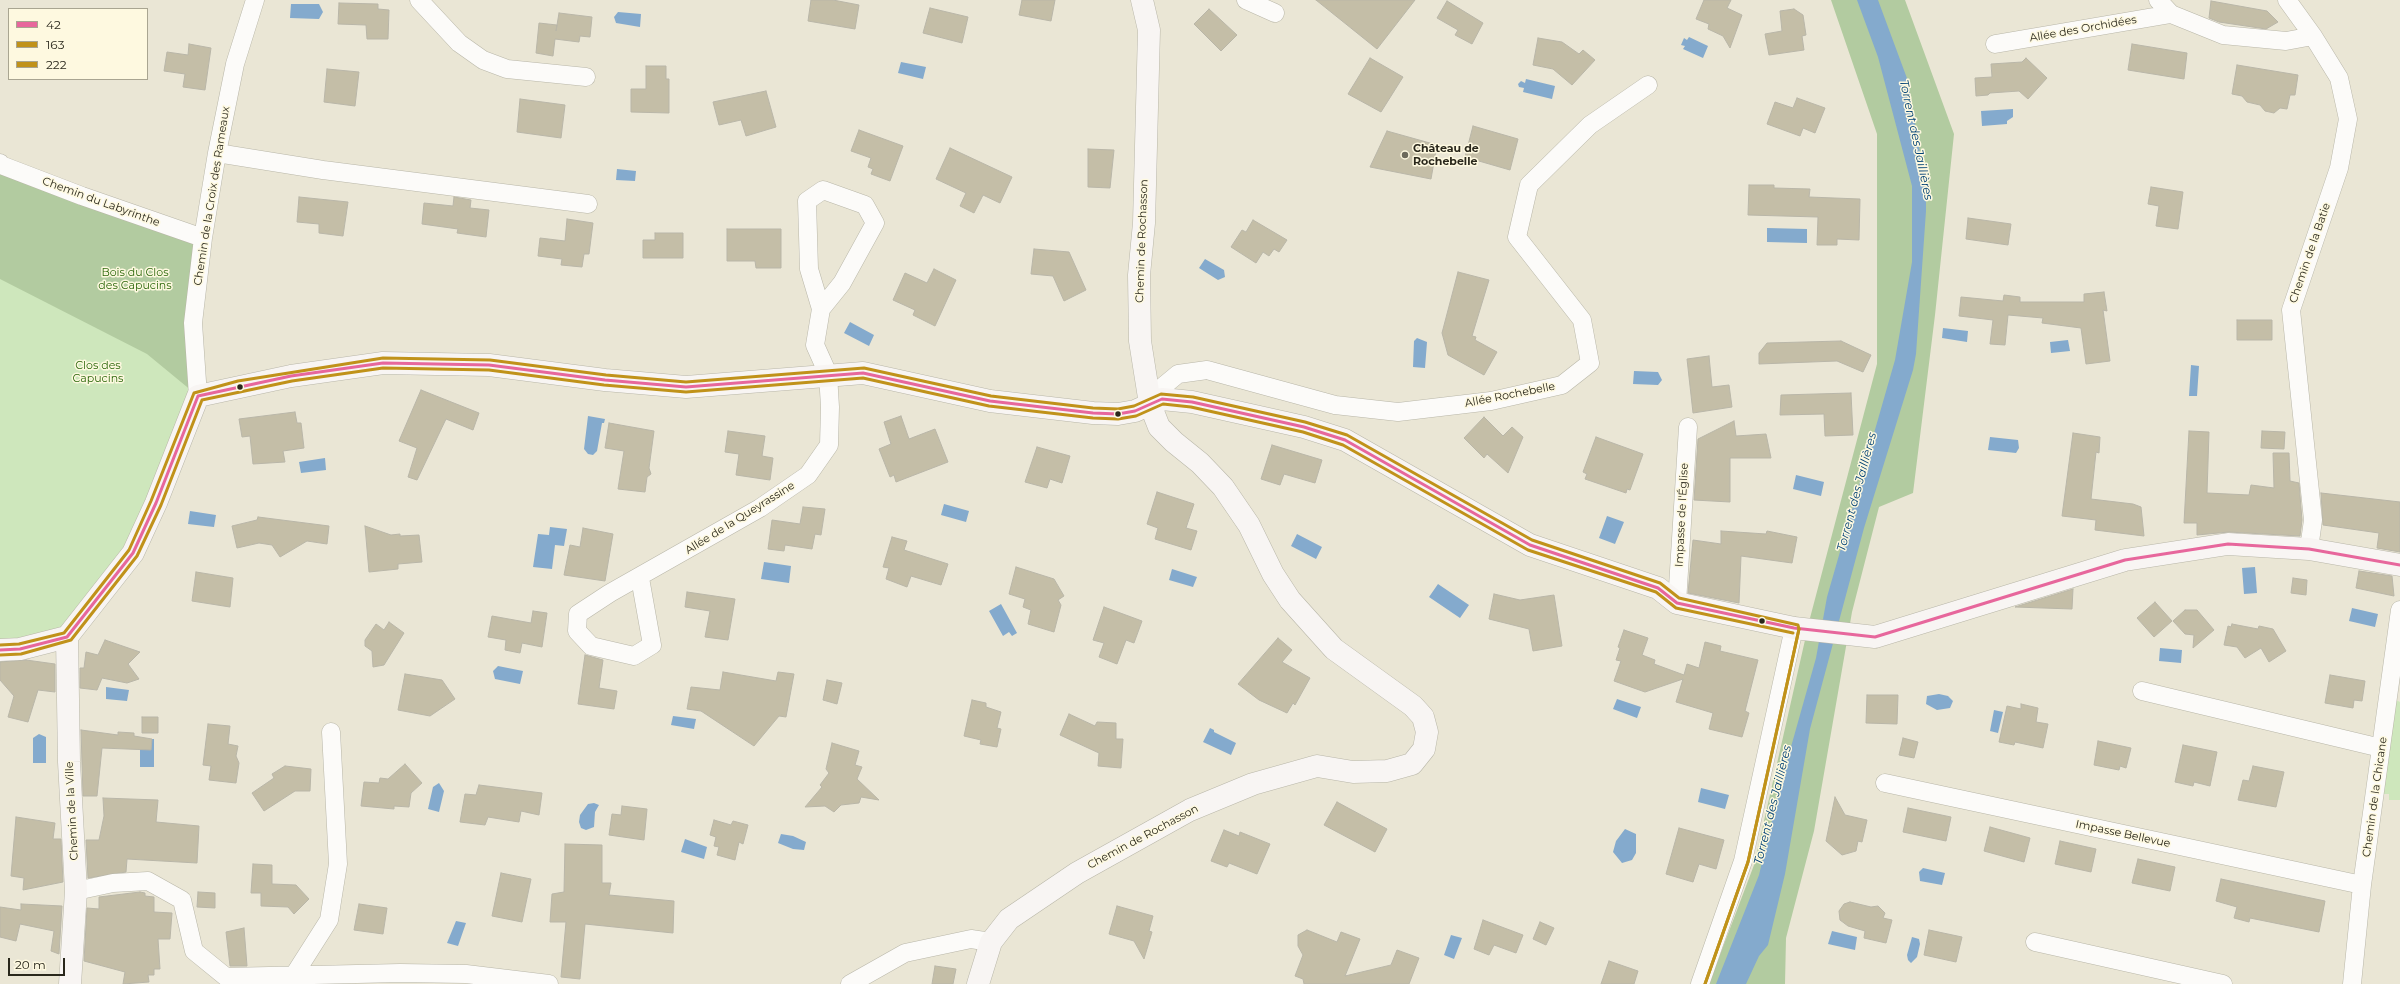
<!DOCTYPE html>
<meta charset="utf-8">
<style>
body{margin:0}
#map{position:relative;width:2400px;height:984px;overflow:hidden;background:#eae6d5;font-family:Montserrat,sans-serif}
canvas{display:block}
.legend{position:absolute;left:8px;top:8px;width:140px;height:72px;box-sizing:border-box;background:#fef9e0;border:1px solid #a9a591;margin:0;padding:5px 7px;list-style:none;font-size:12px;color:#29271b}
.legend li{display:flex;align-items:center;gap:8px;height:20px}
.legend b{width:20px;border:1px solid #a9a591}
.scale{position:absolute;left:8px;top:958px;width:57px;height:18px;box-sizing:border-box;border:2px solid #29271b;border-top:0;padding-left:5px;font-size:12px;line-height:14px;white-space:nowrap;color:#29271b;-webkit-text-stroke:3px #fef9e0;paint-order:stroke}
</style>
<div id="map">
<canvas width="2400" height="984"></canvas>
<ul class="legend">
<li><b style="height:5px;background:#e7679c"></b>42</li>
<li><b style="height:5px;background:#c0921a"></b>163</li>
<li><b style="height:5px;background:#c0921a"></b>222</li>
</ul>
<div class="scale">20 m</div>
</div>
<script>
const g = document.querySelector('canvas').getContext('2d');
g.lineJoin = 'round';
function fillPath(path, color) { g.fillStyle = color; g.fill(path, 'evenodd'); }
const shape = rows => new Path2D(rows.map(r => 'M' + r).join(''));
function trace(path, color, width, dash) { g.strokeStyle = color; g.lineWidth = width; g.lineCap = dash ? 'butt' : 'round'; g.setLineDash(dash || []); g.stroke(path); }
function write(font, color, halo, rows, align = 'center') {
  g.font = font + ' Montserrat,sans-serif'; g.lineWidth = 3; g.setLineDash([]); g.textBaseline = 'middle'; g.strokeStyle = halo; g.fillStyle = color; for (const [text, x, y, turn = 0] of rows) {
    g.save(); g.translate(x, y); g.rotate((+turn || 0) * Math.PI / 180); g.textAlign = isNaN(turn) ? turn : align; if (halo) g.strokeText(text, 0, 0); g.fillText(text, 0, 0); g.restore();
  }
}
fillPath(shape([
 [0,163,198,396,156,503,67,637,0,650],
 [2396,700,2400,702,2400,800,2389,800,2389,794,2383,794]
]), '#cee7bc');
fillPath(shape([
 [1831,0,1905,0,1954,134,1935,315,1913,493,1879,507,1852,612,1814,831,1786,938,1785,984,1709,984,1754,865,1810,618,1877,364,1877,134],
 [0,163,203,241,198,396,147,354,0,279]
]), '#b2cba0');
fillPath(shape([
 [1857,0,1878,0,1908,81,1926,189,1926,211,1916,354,1913,370,1864,528,1810,729,1785,874,1768,945,1759,956,1746,984,1716,984,1759,875,1780,786,1816,658,1827,597,1895,360,1912,262,1912,186,1878,57],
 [291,4,319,4,323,12,319,19,290,18],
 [618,12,641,14,640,27,616,23,614,17],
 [1689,37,1708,46,1703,58,1683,49,1685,46,1681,45,1684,38,1687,40],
 [901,62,926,67,923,79,898,73],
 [1526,79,1555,86,1552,99,1523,92,1524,88,1519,87,1518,84,1521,81,1525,83],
 [2013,109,2013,117,2007,121,2007,124,1982,126,1981,111],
 [617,169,636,171,635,181,616,180],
 [1767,228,1807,229,1807,243,1767,242],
 [1205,259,1224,270,1225,277,1218,280,1199,268],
 [850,322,874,335,869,346,844,333],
 [1943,328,1968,331,1967,342,1942,338],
 [1417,338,1427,342,1425,368,1413,367,1414,341],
 [2068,340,2070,351,2051,353,2050,342],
 [2191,365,2199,366,2197,396,2189,396],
 [1634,371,1658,372,1662,380,1658,385,1633,384],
 [588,416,605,419,604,423,602,423,597,451,593,455,588,454,584,449],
 [1990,437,2018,440,2019,448,2016,453,1988,450],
 [325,458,326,470,301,473,299,462],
 [1796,475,1824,482,1821,496,1793,489],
 [944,504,969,511,966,522,941,515],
 [190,511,216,515,214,527,188,524],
 [1607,516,1624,522,1615,544,1599,538],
 [550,527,567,529,564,546,555,545,552,569,533,567,538,534,549,535],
 [1297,534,1322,547,1316,559,1291,546],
 [764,562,791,566,789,583,761,579],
 [2255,567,2257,593,2244,594,2242,568],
 [1172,569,1197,577,1193,587,1169,580],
 [1438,584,1469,605,1460,618,1429,597],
 [1001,604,1017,633,1012,636,1009,632,1003,636,989,611],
 [2352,608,2378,614,2375,627,2349,621],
 [2160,648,2182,650,2181,663,2159,661],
 [498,666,523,671,520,684,495,679,493,671],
 [106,687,129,690,127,701,106,699],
 [1939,694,1948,696,1953,701,1950,708,1937,710,1926,704,1927,696],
 [1617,699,1641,707,1637,718,1613,709],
 [1994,710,2003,712,1998,733,1990,731],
 [673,716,696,719,694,729,671,725],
 [1210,728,1214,730,1214,732,1236,743,1231,755,1203,742],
 [39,734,46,737,46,763,33,763,33,738],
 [140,739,154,739,154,767,140,767],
 [439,783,444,791,439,812,428,809,433,787],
 [1701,788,1729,795,1725,809,1698,802],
 [594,803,599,805,595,812,594,827,586,830,581,828,579,822,580,815,588,804],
 [1625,829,1636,834,1636,853,1632,860,1622,863,1613,852,1616,841],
 [781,834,793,836,806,842,804,850,793,849,778,843],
 [685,839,707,847,704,859,681,852],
 [1923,868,1945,873,1942,885,1920,881,1919,872],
 [456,921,466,923,458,946,447,943],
 [1832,931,1857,937,1855,950,1828,944],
 [1451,935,1462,938,1454,959,1444,955],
 [1912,937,1919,939,1920,944,1917,957,1911,963,1908,960,1907,955]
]), '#84aacd');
const building = shape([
 [811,0,833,0,859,5,855,29,808,21,811,0],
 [1022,0,1055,0,1051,21,1019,15,1022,0],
 [1316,0,1415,0,1377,49,1316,0],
 [1704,0,1731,0,1727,8,1742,15,1730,48,1723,36,1708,29,1709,24,1696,19,1704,0],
 [1447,1,1483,23,1472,44,1455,35,1458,30,1437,18,1447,1],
 [2211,1,2267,11,2278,22,2266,29,2219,22,2209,18,2211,1],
 [339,3,378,4,378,9,389,10,388,39,367,39,366,25,338,24,339,3],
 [930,8,968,17,962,43,923,33,930,8],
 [1209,9,1237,35,1221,51,1194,24,1209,9],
 [1794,9,1803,15,1806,35,1802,36,1804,50,1769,55,1765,34,1782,31,1780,11,1794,9],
 [559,13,592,17,590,37,580,36,579,42,555,39,553,56,536,53,539,23,557,25,556,31,559,13],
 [1538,38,1562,42,1579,54,1583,50,1595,60,1572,85,1553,69,1533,65,1538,38],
 [189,44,211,48,205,90,183,87,185,74,164,71,167,52,188,55,189,44],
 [2132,44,2187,53,2184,79,2128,70,2132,44],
 [1370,58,1403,77,1381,112,1348,94,1370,58],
 [2026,58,2047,78,2028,99,2019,91,1990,93,1988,95,1976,96,1975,78,1992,77,1991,64,2022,62,2026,58],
 [2237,65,2298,75,2295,95,2290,95,2287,109,2280,108,2274,113,2265,111,2260,105,2247,102,2242,96,2232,94,2237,65],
 [646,66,666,66,666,79,669,79,669,113,631,112,631,89,646,89,646,66],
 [327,69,359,72,355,106,324,102,327,69],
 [766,91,776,127,746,136,741,120,719,125,713,102,766,91],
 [1797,98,1825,108,1815,133,1803,128,1800,136,1767,124,1775,102,1793,108,1797,98],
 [520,99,565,105,561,138,517,132,520,99],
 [1473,126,1518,139,1510,170,1465,157,1473,126],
 [859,130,903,146,890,181,871,174,873,169,868,167,871,158,851,151,859,130],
 [1387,131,1437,145,1431,179,1370,167,1387,131],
 [950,148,1012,177,1000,203,983,195,974,213,960,206,966,193,936,179,950,148],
 [1088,149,1114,150,1110,188,1088,187,1088,149],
 [1749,185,1774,185,1774,188,1810,189,1809,197,1860,199,1859,240,1837,239,1837,245,1817,245,1818,217,1748,215,1749,185],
 [2151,187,2183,192,2178,229,2156,226,2159,206,2148,204,2151,187],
 [299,197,348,202,343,236,319,233,319,224,297,222,299,197],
 [454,197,471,200,470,208,489,210,486,237,457,233,458,229,422,224,424,203,453,206,454,197],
 [1968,218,2011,224,2008,245,1966,239,1968,218],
 [567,219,593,223,589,254,584,254,582,267,561,265,562,259,538,256,540,238,565,241,567,219],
 [1253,220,1287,240,1279,252,1274,249,1269,256,1263,252,1256,263,1231,247,1242,230,1246,232,1253,220],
 [727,229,781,229,781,268,756,268,755,261,727,261,727,229],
 [655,233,683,233,683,258,643,258,643,240,655,240,655,233],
 [1034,249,1069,252,1086,290,1064,301,1053,276,1031,274,1034,249],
 [934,269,956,280,935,326,913,315,915,310,893,300,905,273,927,283,934,269],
 [1458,272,1489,280,1472,336,1476,337,1475,340,1497,352,1484,375,1448,355,1442,333,1458,272],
 [2104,292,2107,311,2103,310,2110,361,2086,364,2081,328,2042,323,2043,318,2008,315,2005,345,1990,344,1993,320,1959,316,1961,297,2003,301,2004,295,2020,297,2020,302,2084,302,2084,294,2104,292],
 [2237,320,2272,320,2272,340,2237,340,2237,320],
 [1841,341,1871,355,1863,372,1837,361,1759,364,1759,353,1767,343,1841,341],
 [1709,356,1712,387,1729,385,1732,407,1693,413,1687,359,1709,356],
 [421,390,479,413,473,430,446,419,417,480,408,477,417,448,399,441,421,390],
 [1851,393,1853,435,1825,436,1824,414,1780,415,1781,395,1851,393],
 [295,412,297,423,301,423,304,448,283,451,285,462,253,464,250,436,242,437,239,419,295,412],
 [901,416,909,439,935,429,948,462,896,482,894,475,890,477,879,449,891,444,884,422,901,416],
 [1484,417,1503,436,1512,427,1523,437,1508,473,1487,454,1484,458,1464,438,1484,417],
 [1734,421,1736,436,1766,434,1771,458,1730,458,1730,502,1694,500,1698,439,1734,421],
 [609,423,654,431,649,468,651,474,647,477,645,492,618,489,624,451,605,448,609,423],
 [728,431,765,436,762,456,773,458,770,480,736,475,739,454,725,452,728,431],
 [2189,431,2209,432,2207,493,2249,495,2251,485,2274,488,2273,453,2289,453,2290,481,2299,483,2302,520,2300,536,2229,532,2197,535,2197,523,2184,523,2189,431],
 [2262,431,2285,432,2284,449,2261,448,2262,431],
 [2073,433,2100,437,2099,453,2096,452,2091,499,2133,504,2141,507,2144,536,2095,530,2096,520,2062,516,2073,433],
 [1596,437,1643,454,1630,490,1627,489,1626,493,1585,479,1587,474,1583,472,1596,437],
 [1272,445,1322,460,1315,483,1284,474,1280,485,1261,479,1272,445],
 [1037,447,1070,456,1062,483,1050,479,1047,488,1025,482,1037,447],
 [1157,492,1194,504,1186,528,1197,531,1191,550,1155,539,1158,528,1147,524,1157,492],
 [2321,493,2400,502,2400,552,2377,548,2379,533,2323,525,2321,493],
 [803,507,825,509,821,535,815,534,812,549,785,545,784,551,768,549,772,520,800,524,803,507],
 [258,517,329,526,327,544,307,541,280,557,272,545,259,543,237,548,232,526,257,520,258,517],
 [365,526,391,535,400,534,400,536,419,535,422,562,398,564,398,569,369,572,365,526],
 [583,528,613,534,605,581,564,575,570,545,580,547,583,528],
 [1721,531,1766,534,1767,531,1797,537,1792,563,1741,556,1739,603,1688,593,1693,540,1721,544,1721,531],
 [892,537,907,541,904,550,948,564,941,585,911,576,907,587,886,579,889,568,883,567,892,537],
 [1016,567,1054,579,1064,596,1058,600,1061,605,1054,632,1028,624,1031,610,1023,607,1025,599,1009,594,1016,567],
 [2359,571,2392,576,2394,596,2356,588,2359,571],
 [196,572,233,578,230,607,192,601,196,572],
 [2293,578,2307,580,2306,595,2291,593,2293,578],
 [2073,589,2072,609,2015,607,2073,589],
 [687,592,735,599,728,640,705,637,710,611,685,607,687,592],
 [1494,594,1520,600,1554,595,1562,646,1533,651,1529,629,1489,619,1494,594],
 [2155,602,2172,621,2154,637,2137,618,2155,602],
 [1104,607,1142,621,1134,643,1126,640,1117,664,1099,657,1104,643,1093,640,1104,607],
 [2185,610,2197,610,2214,630,2193,648,2194,635,2185,634,2173,621,2185,610],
 [533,611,547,613,542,647,522,643,520,653,505,650,506,640,488,637,492,616,531,623,533,611],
 [389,622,404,633,384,665,373,667,372,651,365,646,365,640,376,624,384,630,389,622],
 [2232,624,2258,629,2259,626,2273,629,2286,651,2269,662,2261,648,2245,658,2237,647,2224,645,2228,626,2231,627,2232,624],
 [1624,630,1648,638,1642,655,1655,660,1654,664,1684,675,1687,664,1699,668,1705,642,1721,646,1720,651,1758,660,1745,711,1749,713,1742,737,1709,729,1713,713,1676,702,1683,679,1645,692,1614,681,1621,661,1616,660,1620,648,1618,647,1624,630],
 [1278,638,1292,650,1282,662,1310,678,1295,705,1293,703,1287,713,1259,700,1238,684,1278,638],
 [105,640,140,652,128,664,139,679,127,683,102,678,97,690,80,688,80,668,84,668,86,652,98,655,105,640],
 [585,655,603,660,599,688,617,691,614,709,578,704,585,655],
 [26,660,55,664,55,692,38,690,28,722,8,717,14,696,0,680,0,662,26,660],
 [723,672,776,681,778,672,794,674,786,717,779,716,754,746,701,711,687,709,691,687,720,690,723,672],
 [405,674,442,680,455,699,430,716,398,710,405,674],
 [2330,675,2365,681,2362,701,2354,700,2353,708,2325,703,2330,675],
 [827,680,842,683,837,704,823,700,827,680],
 [1867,695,1898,695,1897,724,1866,723,1867,695],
 [972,700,986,703,986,707,1001,712,997,728,1001,729,997,747,980,744,981,740,964,736,972,700],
 [2021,704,2038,708,2036,722,2048,724,2043,748,2015,742,2014,745,1999,742,2007,706,2021,709,2021,704],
 [1069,714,1095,726,1097,722,1116,723,1116,739,1123,739,1121,768,1098,766,1099,753,1060,735,1069,714],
 [142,717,158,717,158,733,142,733,142,717],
 [208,724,230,726,228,744,238,746,236,756,239,763,236,783,209,780,211,766,203,765,208,724],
 [81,730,118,735,118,732,134,733,134,736,152,739,151,750,102,748,97,796,83,796,81,730],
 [1903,738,1918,742,1914,758,1899,755,1903,738],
 [2098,741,2131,748,2126,768,2120,766,2119,770,2094,765,2098,741],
 [832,743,859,751,855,765,862,767,857,779,879,800,861,797,859,803,841,805,834,812,825,806,805,807,822,787,820,785,829,773,826,769,832,743],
 [2183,745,2217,752,2210,786,2194,782,2193,786,2175,782,2183,745],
 [405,764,422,783,411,793,409,807,394,806,394,809,361,806,364,782,379,783,380,778,388,779,405,764],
 [285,766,311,769,310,791,295,791,264,811,252,793,274,778,272,774,285,766],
 [2253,766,2284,772,2276,807,2238,800,2243,780,2249,781,2253,766],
 [479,785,542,793,539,815,521,811,519,822,488,817,485,825,460,822,465,794,476,795,479,785],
 [1835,797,1845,815,1867,820,1862,842,1858,841,1856,851,1842,855,1826,841,1835,797],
 [103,798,158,800,156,822,199,826,197,863,127,859,126,872,88,878,86,840,99,840,104,816,103,798],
 [1337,802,1387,829,1375,852,1324,825,1337,802],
 [622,806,647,809,644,840,609,835,612,814,621,815,622,806],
 [1908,808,1951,817,1946,841,1903,832,1908,808],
 [16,817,55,823,53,839,61,839,63,882,23,890,24,878,11,876,16,817],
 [714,820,731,825,733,821,748,825,743,844,739,842,735,860,717,855,719,847,714,846,716,837,710,835,714,820],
 [1990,827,2030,838,2024,862,1984,851,1990,827],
 [1679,828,1724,840,1716,869,1699,864,1693,882,1666,874,1679,828],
 [1224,830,1239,836,1240,832,1270,844,1257,874,1229,863,1227,867,1211,861,1224,830],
 [2060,841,2096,849,2091,872,2055,864,2060,841],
 [565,844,602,845,602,883,611,883,609,895,674,901,673,933,585,924,580,979,561,977,566,922,550,922,552,894,564,892,565,844],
 [2138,859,2175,867,2170,891,2132,883,2138,859],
 [253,864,272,865,272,884,296,885,309,899,294,914,288,907,261,906,261,893,251,893,253,864],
 [501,873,531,879,522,922,492,916,501,873],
 [2221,879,2325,901,2319,932,2250,918,2249,922,2234,918,2237,907,2216,901,2221,879],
 [140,892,145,893,145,896,154,897,154,912,172,913,170,939,158,939,160,969,154,969,154,975,148,975,149,982,123,984,125,972,84,961,87,908,99,909,99,897,140,892],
 [198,892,215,893,215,908,197,907,198,892],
 [1850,902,1871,907,1878,906,1885,913,1883,918,1892,920,1886,943,1864,938,1865,931,1848,926,1840,920,1839,911,1844,904,1850,902],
 [21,904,62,906,59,954,51,951,54,931,20,924,16,941,0,937,0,907,21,910,21,904],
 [359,904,387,908,383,934,354,930,359,904],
 [1117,906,1153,916,1149,931,1152,932,1144,959,1134,941,1109,934,1117,906],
 [1483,920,1523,935,1516,953,1494,945,1489,955,1474,949,1483,920],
 [1540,922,1554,928,1546,945,1533,939,1540,922],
 [244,928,247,966,230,966,226,932,244,928],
 [1307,930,1337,942,1341,932,1360,939,1345,976,1391,965,1397,950,1419,958,1409,984,1304,984,1303,979,1295,976,1303,955,1298,946,1298,935,1307,930],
 [1929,930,1962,937,1956,962,1924,955,1929,930],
 [1609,961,1638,971,1634,984,1601,984,1609,961],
 [935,966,956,969,953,984,932,984,935,966]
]);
fillPath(building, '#c4bea7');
trace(building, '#b9b6a8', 1);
const street = shape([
 [419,0,459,43,483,60,507,69,586,77],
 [1246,0,1275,13],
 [2158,0,2171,14],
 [2287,0,2313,36,2339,78,2348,119,2339,168,2291,310,2313,520,2309,549],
 [1995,44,2171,14,2223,35,2286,41,2313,36],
 [217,153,323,170,588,204],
 [0,163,1,165,82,196,203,238],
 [198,396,193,323,203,238,217,153,235,64,255,0],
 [1149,398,1178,374,1207,370,1335,405,1398,412,1491,401,1562,385,1590,363,1582,320,1517,237,1529,185,1590,125,1648,85],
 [640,578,652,645,634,656,591,646,577,631,578,614,610,593,760,508,808,475,829,445,830,407,828,374,815,345,821,309,842,283,875,223,865,205,823,190,807,201,809,269,821,309],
 [1677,603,1688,427],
 [2142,691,2381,748],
 [1885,783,2362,885],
 [76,891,113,883,148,881,182,900,194,951,226,977,400,973,466,974,549,984],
 [2035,942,2223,984],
 [294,975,329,920,338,864,331,732],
 [850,984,905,953,971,939,991,942],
 [1700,984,1743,861,1794,628],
 [2352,984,2362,885,2400,610]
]);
const secondary = shape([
 [67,637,69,762,76,891,70,984],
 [0,650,20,649,67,637,133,553,156,503,198,396,291,376,383,363,489,365,605,380,686,387,863,373,990,401,1093,413,1118,414,1135,411,1162,399,1192,402,1304,427,1345,440,1530,545,1658,588,1677,603,1794,628,1875,637,2125,560,2228,544,2309,549,2400,565],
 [978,984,991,942,1009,919,1077,873,1190,810,1253,784,1317,766,1353,772,1387,771,1412,764,1424,749,1427,732,1423,717,1413,706,1334,649,1290,600,1273,574,1249,525,1223,487,1200,463,1174,442,1159,427,1150,404,1140,341,1139,275,1144,223,1149,30,1142,0]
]);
trace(street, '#b8b6a8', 19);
trace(secondary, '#b8b6a8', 23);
trace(street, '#fcfbf9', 18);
trace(secondary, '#f8f5f3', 22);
trace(shape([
 [0,650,20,649,67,637,133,553,156,503,198,396,291,376,383,363,489,365,605,380,686,387,863,373,990,401,1093,413,1118,414,1135,411,1162,399,1192,402,1304,427,1345,440,1530,545,1658,588,1677,603,1794,628,1875,637,2125,560,2228,544,2309,549,2400,565]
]), '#e7679c', 3);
trace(shape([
 [0,655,21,654,71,640,137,556,161,505,202,400,292,381,383,368,489,370,604,385,686,392,863,378,989,406,1093,418,1118,419,1136,416,1163,404,1191,407,1303,432,1343,445,1528,550,1656,592,1676,608,1793,633],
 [1705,984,1748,862,1799,629]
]), '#c0921a', 3);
trace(shape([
 [0,645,19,644,64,633,129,550,151,501,194,393,238,381,383,358,490,360,606,375,686,382,864,368,991,396,1093,408,1118,409,1134,406,1161,394,1193,397,1305,422,1347,435,1532,540,1660,583,1679,598,1798,625,1799,629,1748,862,1705,984]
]), '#c0921a', 3);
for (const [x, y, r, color] of [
 [1405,155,4,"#6d6a5c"],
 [240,387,3.5,"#29271b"],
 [1118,414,3.5,"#29271b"],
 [1762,621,3.5,"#29271b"]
]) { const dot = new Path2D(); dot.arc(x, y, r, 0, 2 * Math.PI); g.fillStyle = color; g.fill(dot); trace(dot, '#fef9e0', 1.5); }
write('11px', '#29271b', '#fef9e0', [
 ["Allée des Orchidées",2083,29,-10],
 ["Chemin de la Croix des Rameaux",212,196,-81],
 ["Chemin du Labyrinthe",101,202,20],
 ["Chemin de Rochasson",1142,241,-88],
 ["Chemin de la Batie",2310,253,-71],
 ["Allée Rochebelle",1510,395,-11],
 ["Impasse de l'Église",1682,515,-87],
 ["Allée de la Queyrassine",740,518,-32],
 ["Chemin de la Chicane",2375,797,-82],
 ["Chemin de la Ville",72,811,-93],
 ["Impasse Bellevue",2123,834,12],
 ["Chemin de Rochasson",1143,837,-28]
]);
write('bold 11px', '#29271b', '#fef9e0', [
 ["Château de",1413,149],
 ["Rochebelle",1413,162]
], 'left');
write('11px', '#2b670a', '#fef9e0', [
 ["Bois du Clos",135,273],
 ["des Capucins",135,286],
 ["Clos des",98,366],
 ["Capucins",98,379]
]);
write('italic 12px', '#004175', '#fef9e0', [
 ["Torrent des Jaillières",1916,140,78],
 ["Torrent des Jaillières",1857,492,-75],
 ["Torrent des Jaillières",1773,805,-76]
]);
</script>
